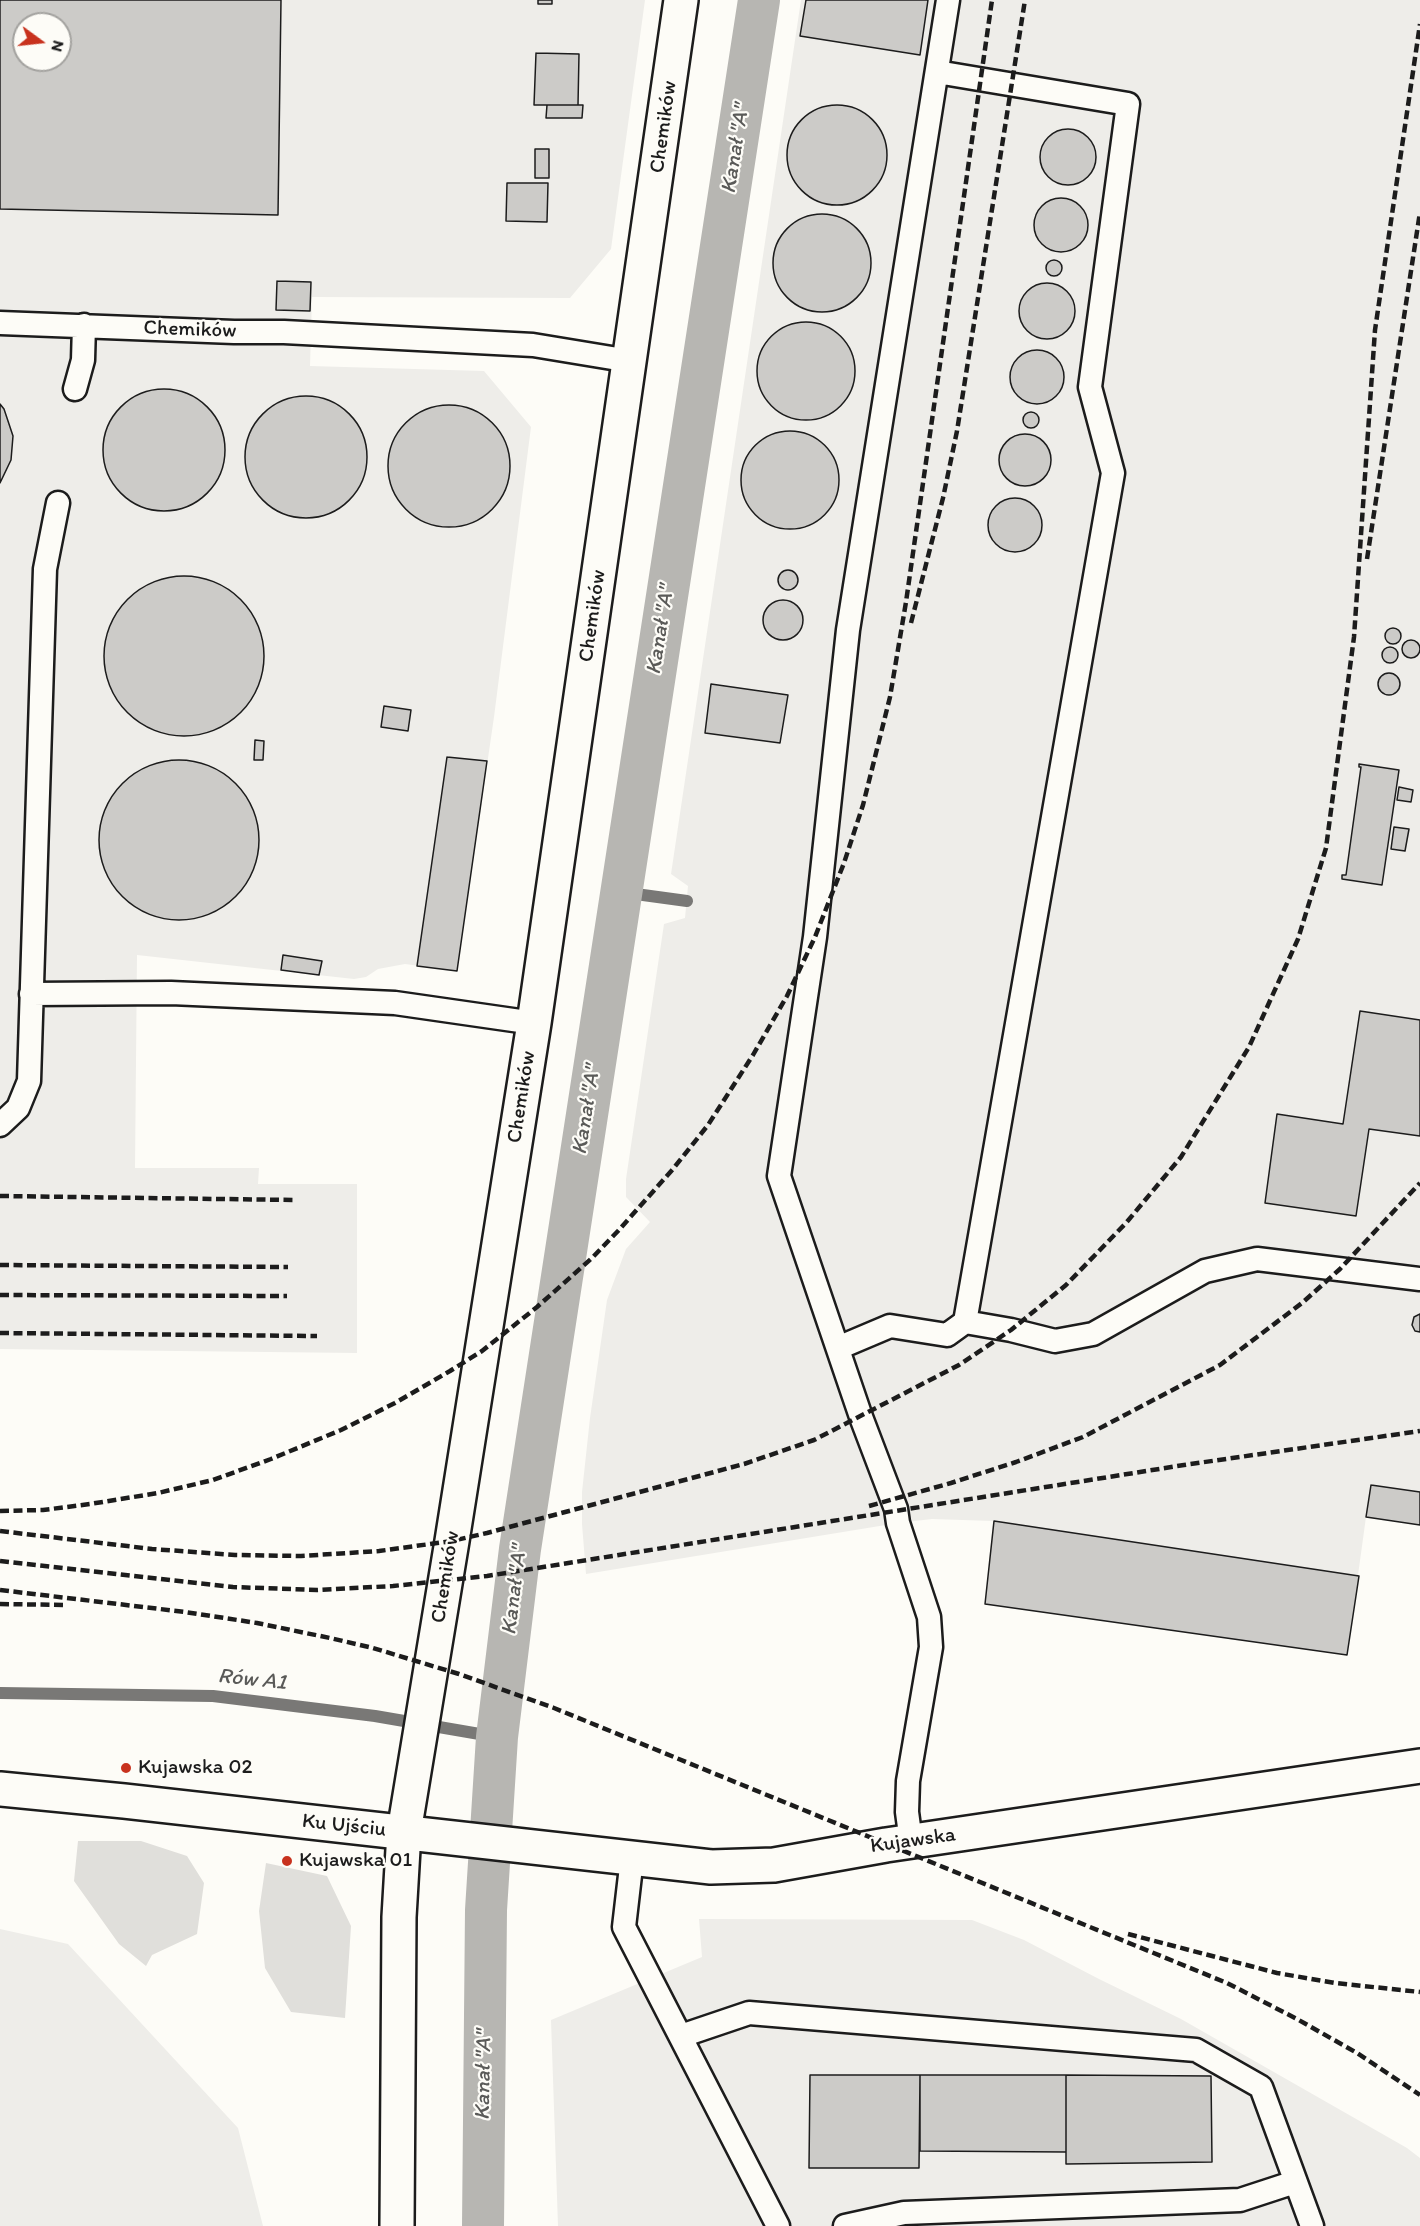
<!DOCTYPE html>
<meta charset="utf-8">
<style>
body{margin:0}
#map{position:relative;width:1420px;height:2226px;overflow:hidden;background:#fdfcf7;font-family:Itim,sans-serif}
canvas{display:block}
.north{position:absolute;left:12px;top:12px;width:60px;height:60px;box-sizing:border-box;background:#fdfcf7;border:2px solid #a3a29f;border-radius:50%;rotate:105deg;font-size:16px;font-weight:700;line-height:24px;text-align:center;color:#1c1c1c}
.north::after{content:'';display:block;margin:auto;width:21px;height:27px;background:#c8321e;clip-path:polygon(50% 0,100% 100%,50% 72%,0 100%)}
</style>
<div id="map">
<canvas width="1420" height="2226"></canvas>
<div class="north">N</div>
</div>
<script>
const g = document.querySelector('canvas').getContext('2d');
g.lineJoin = 'round';
function fillPath(path, color) { g.fillStyle = color; g.fill(path, 'evenodd'); }
const shape = rows => new Path2D(rows.map(r => 'M' + r).join(''));
function trace(path, color, width, dash) { g.strokeStyle = color; g.lineWidth = width; g.lineCap = dash ? 'butt' : 'round'; g.setLineDash(dash || []); g.stroke(path); }
function write(font, color, halo, rows, align = 'center') {
  g.font = font + ' Itim,sans-serif'; g.lineWidth = 4.5; g.setLineDash([]); g.textBaseline = 'middle'; g.strokeStyle = halo; g.fillStyle = color; for (const [text, x, y, turn = 0] of rows) {
    g.save(); g.translate(x, y); g.rotate((+turn || 0) * Math.PI / 180); g.textAlign = isNaN(turn) ? turn : align; if (halo) g.strokeText(text, 0, 0); g.fillText(text, 0, 0); g.restore();
  }
}
fillPath(shape([
 [0,0,645,0,611,249,570,298,312,297,310,366,484,371,531,427,494,717,457,971,405,964,378,969,366,977,354,979,137,955,135,1168,259,1168,258,1184,357,1184,357,1353,0,1349],
 [24,24,60,24,60,60,24,60],
 [801,0,1420,0,1420,1525,1366,1517,1347,1655,985,1604,993,1521,932,1519,898,1523,586,1574,582,1524,582,1492,590,1418,607,1300,626,1249,650,1222,626,1197,626,1179,664,924,685,918,688,886,671,874],
 [699,1919,972,1920,1024,1940,1099,1979,1181,2019,1407,2148,1420,2158,1420,2226,558,2226,551,2020,702,1957],
 [0,1929,68,1944,238,2128,263,2226,0,2226]
]), '#eeede9');
fillPath(shape([
 [78,1841,141,1841,187,1856,204,1883,197,1934,152,1955,146,1966,119,1944,74,1881],
 [266,1863,327,1876,351,1926,345,2018,291,2012,265,1968,259,1911]
]), '#e0dfdb');
trace(shape([
 [621,892,687,901],
 [0,1693,213,1696,375,1716,497,1737]
]), '#797876', 12);
trace(shape([
 [483,2226,486,1910,497,1737,520,1549,759,0]
]), '#b7b6b2', 42);
const building = shape([
 [0,0,281,0,278,215,0,209,0,0],
 [24,24,60,24,60,60,24,60,24,24],
 [538,0,552,0,552,4,538,4,538,0],
 [806,0,928,0,920,55,800,36,806,0],
 [536,53,579,54,578,105,534,105,536,53],
 [547,105,583,105,582,118,546,118,547,105],
 '787 155a50 50 0 1 1 100 0a50 50 0 1 1-100 0Z',
 '1040 157a28 28 0 1 1 56 0a28 28 0 1 1-56 0Z',
 [535,149,549,149,549,178,535,178,535,149],
 [507,183,548,183,547,222,506,221,507,183],
 '1034 225a27 27 0 1 1 54 0a27 27 0 1 1-54 0Z',
 '773 263a49 49 0 1 1 98 0a49 49 0 1 1-98 0Z',
 '1046 268a8 8 0 1 1 16 0a8 8 0 1 1-16 0Z',
 [277,281,311,282,310,311,276,310,277,281],
 '1019 311a28 28 0 1 1 56 0a28 28 0 1 1-56 0Z',
 '757 371a49 49 0 1 1 98 0a49 49 0 1 1-98 0Z',
 '1010 377a27 27 0 1 1 54 0a27 27 0 1 1-54 0Z',
 '103 450a61 61 0 1 1 122 0a61 61 0 1 1-122 0Z',
 '245 457a61 61 0 1 1 122 0a61 61 0 1 1-122 0Z',
 [0,404,4,409,13,436,11,460,0,483,0,404],
 '388 466a61 61 0 1 1 122 0a61 61 0 1 1-122 0Z',
 '1023 420a8 8 0 1 1 16 0a8 8 0 1 1-16 0Z',
 '741 480a49 49 0 1 1 98 0a49 49 0 1 1-98 0Z',
 '999 460a26 26 0 1 1 52 0a26 26 0 1 1-52 0Z',
 '988 525a27 27 0 1 1 54 0a27 27 0 1 1-54 0Z',
 '778 580a10 10 0 1 1 20 0a10 10 0 1 1-20 0Z',
 '104 656a80 80 0 1 1 160 0a80 80 0 1 1-160 0Z',
 '763 620a20 20 0 1 1 40 0a20 20 0 1 1-40 0Z',
 '1385 636a8 8 0 1 1 16 0a8 8 0 1 1-16 0Z',
 '1402 649a9 9 0 1 1 18 0a9 9 0 1 1-18 0Z',
 '1382 655a8 8 0 1 1 16 0a8 8 0 1 1-16 0Z',
 '1378 684a11 11 0 1 1 22 0a11 11 0 1 1-22 0Z',
 [711,684,788,695,780,743,705,733,711,684],
 [384,706,411,710,408,731,381,727,384,706],
 [255,740,264,741,263,760,254,760,255,740],
 [447,757,487,761,457,971,417,966,447,757],
 '99 840a80 80 0 1 1 160 0a80 80 0 1 1-160 0Z',
 [1359,764,1399,770,1382,885,1342,879,1342,875,1346,875,1361,767,1359,767,1359,764],
 [1399,787,1413,790,1411,802,1397,800,1399,787],
 [1394,827,1409,829,1405,851,1391,849,1394,827],
 [283,955,322,961,319,975,281,970,283,955],
 [1360,1011,1420,1020,1420,1136,1369,1129,1356,1216,1265,1203,1277,1114,1343,1124,1360,1011],
 [1420,1314,1420,1332,1415,1331,1412,1325,1414,1317,1420,1314],
 [1371,1485,1420,1492,1420,1525,1366,1517,1371,1485],
 [994,1521,1359,1576,1347,1655,985,1604,994,1521],
 [810,2075,920,2075,919,2168,809,2168,810,2075],
 [920,2075,1066,2075,1066,2152,920,2151,920,2075],
 [1066,2075,1211,2076,1212,2162,1066,2164,1066,2075]
]);
fillPath(building, '#cccbc8');
trace(building, '#1c1c1c', 1.5);
const service = shape([
 [937,72,1128,104,1090,387,1113,473,965,1322],
 [0,323,234,332,284,332,533,345,630,361],
 [75,389,83,360,84,325],
 [31,994,171,993,395,1003,534,1023],
 [0,1125,18,1108,29,1081,45,569,58,503],
 [838,1348,890,1326,947,1335,965,1322,1011,1330,1055,1341,1093,1334,1205,1271,1257,1259,1420,1279],
 [911,1842,907,1812,908,1781,931,1647,929,1617,898,1523,896,1509,861,1417,779,1176,815,937,848,630,948,0],
 [632,1858,624,1927,778,2226],
 [681,2036,749,2013,1196,2050,1261,2087,1312,2226],
 [845,2226,904,2213,1240,2200,1295,2182]
]);
const minor = shape([
 [0,1789,124,1801,711,1867,774,1865,886,1845,1420,1766],
 [397,2226,399,1917,404,1832,452,1541,534,1023,681,0]
]);
trace(service, '#1c1c1c', 27);
trace(minor, '#1c1c1c', 38);
trace(service, '#fdfcf7', 22);
trace(minor, '#fdfcf7', 33);
trace(shape([
 [1367,559,1420,212],
 [911,623,943,498,957,431,1025,0],
 [0,1196,294,1200],
 [0,1265,288,1267],
 [0,1295,287,1296],
 [0,1333,317,1336],
 [869,1506,951,1483,1016,1462,1083,1437,1220,1365,1302,1303,1340,1269,1420,1183],
 [0,1511,43,1510,90,1504,158,1493,213,1480,271,1459,341,1430,395,1403,450,1371,482,1351,537,1307,592,1258,618,1231,673,1169,708,1125,753,1055,787,996,815,937,844,863,863,805,890,697,906,602,992,0],
 [0,1531,152,1549,235,1555,301,1556,379,1551,452,1541,487,1533,744,1464,814,1440,959,1365,1011,1330,1066,1285,1126,1223,1181,1157,1249,1047,1298,939,1326,848,1354,637,1375,330,1420,24],
 [0,1561,233,1587,317,1590,393,1586,487,1576,1184,1465,1420,1431],
 [0,1590,185,1612,257,1623,330,1638,373,1648,459,1674,554,1708,1227,1983,1297,2019,1357,2053,1420,2095],
 [0,1604,66,1605],
 [1128,1934,1277,1973,1335,1983,1420,1992]
]), '#1c1c1c', 4.5, [9, 4.5]);
for (const [x, y, r, color] of [
 [126,1768,6,"#c8321e"],
 [287,1861,6,"#c8321e"]
]) { const dot = new Path2D(); dot.arc(x, y, r, 0, 2 * Math.PI); g.fillStyle = color; g.fill(dot); trace(dot, '#fdfcf7', 2); }
write('21px', '#1c1c1c', '#fdfcf7', [
 ["Chemików",664,127,-82],
 ["Chemików",190,330,2],
 ["Chemików",593,616,-82],
 ["Chemików",522,1097,-81],
 ["Chemików",446,1577,-81],
 ["Ku Ujściu",344,1826,6],
 ["Kujawska",913,1841,-8]
]);
write('21px', '#1c1c1c', '#fdfcf7', [
 ["Kujawska 02",138,1768],
 ["Kujawska 01",299,1861]
], 'left');
write('italic 22px', '#5a5a58', '#fdfcf7', [
 ["Kanał \"A\"",736,149,-81],
 ["Kanał \"A\"",661,630,-81],
 ["Kanał \"A\"",587,1110,-81],
 ["Kanał \"A\"",515,1590,-83],
 ["Rów A1",252,1680,6],
 ["Kanał \"A\"",484,2075,-89]
]);
</script>
